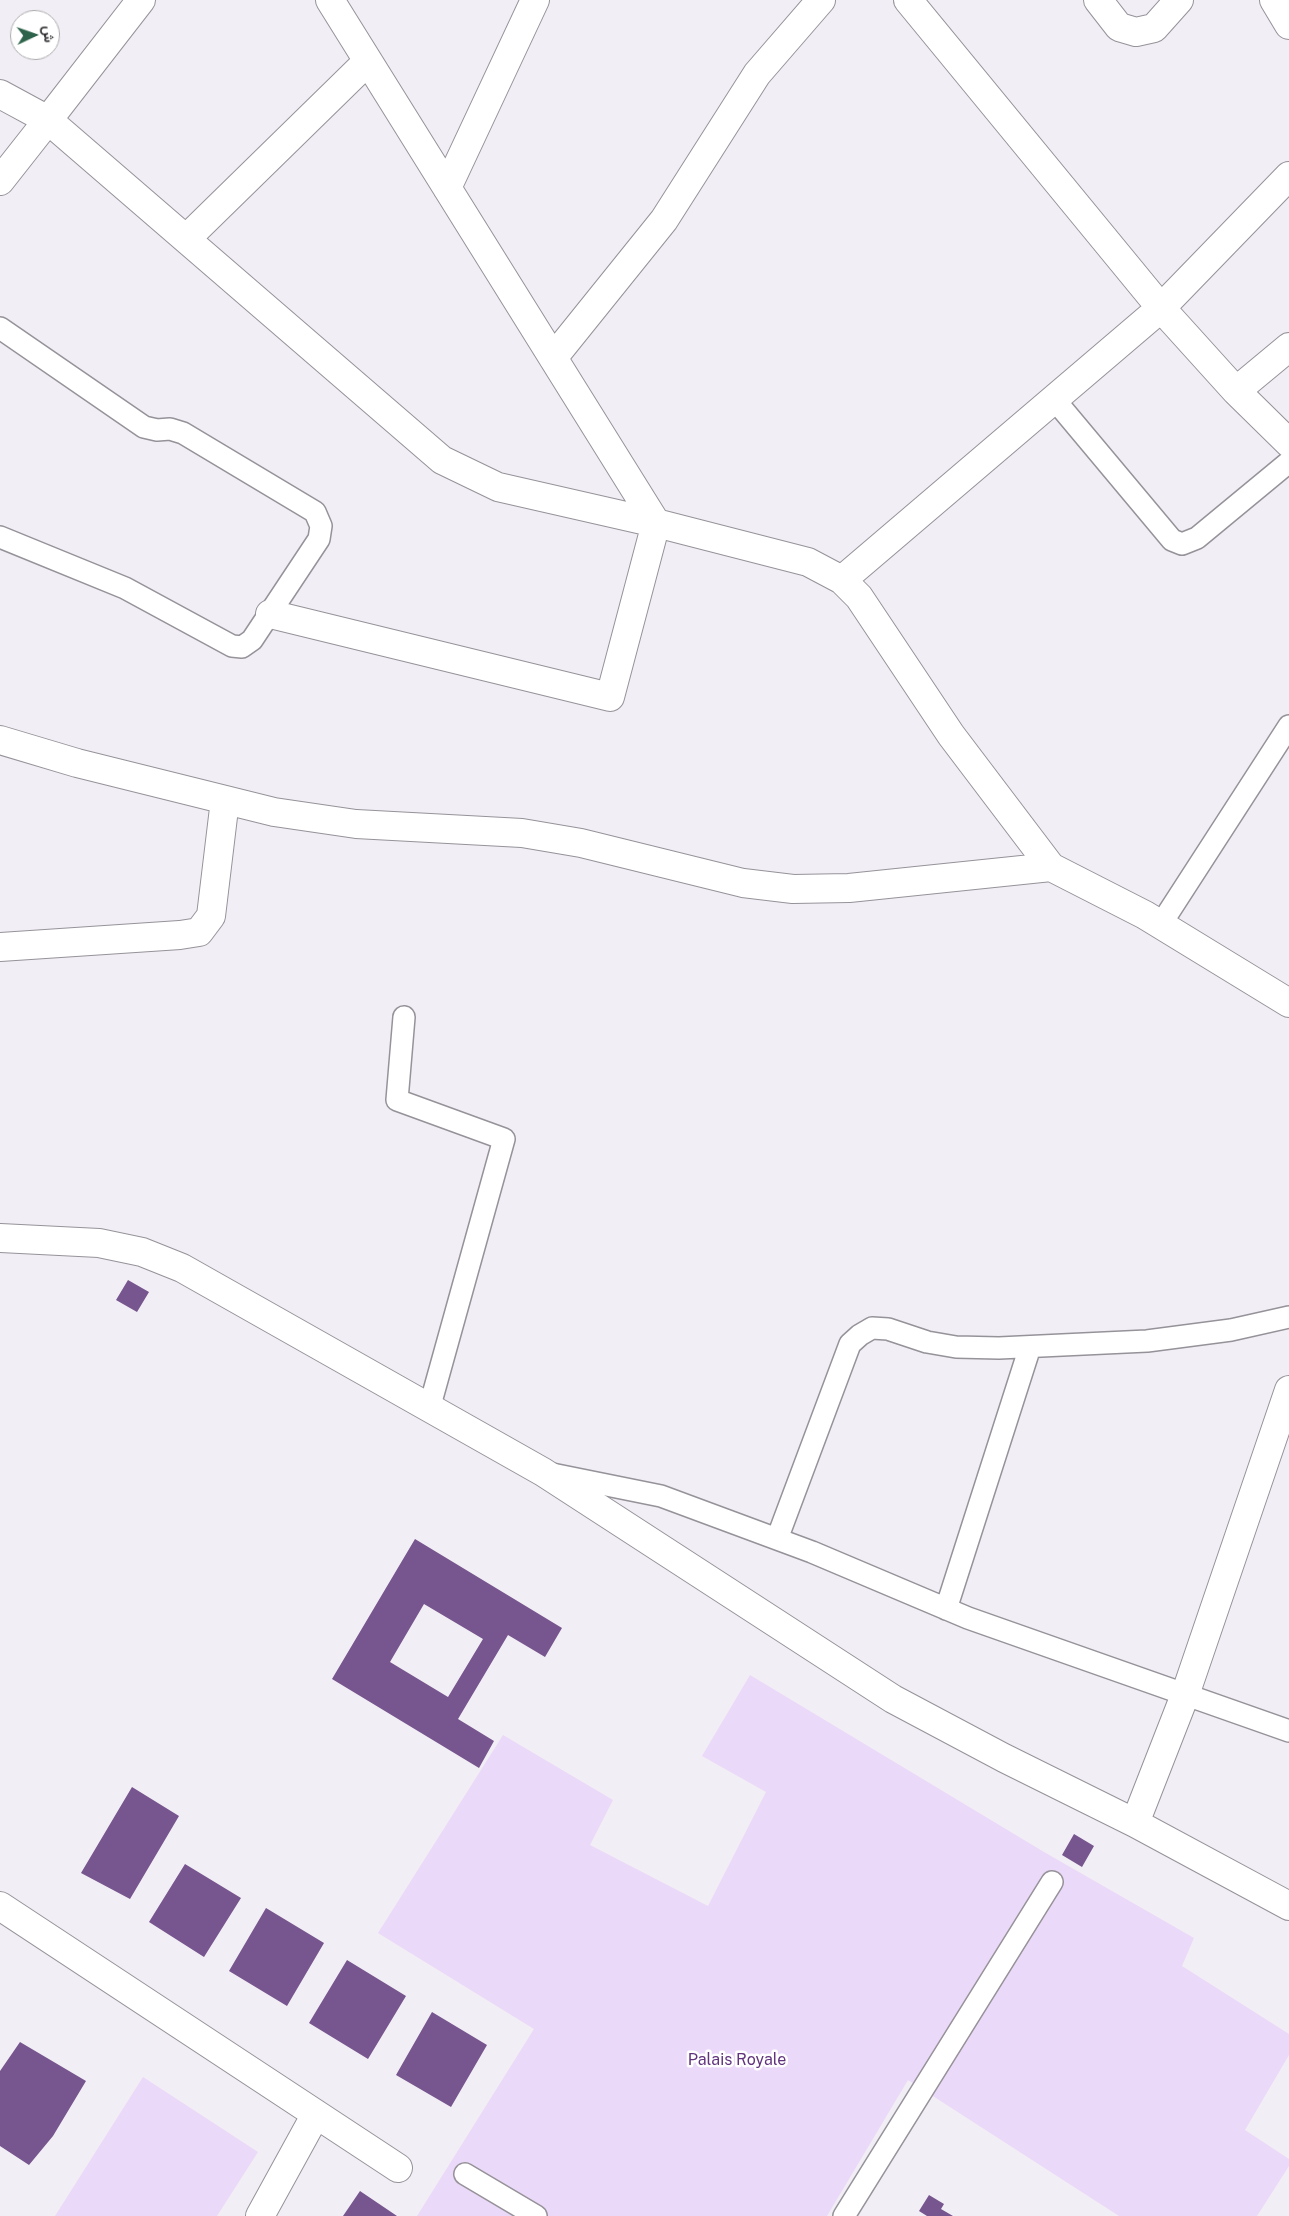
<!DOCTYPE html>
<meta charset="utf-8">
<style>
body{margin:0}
#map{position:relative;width:1289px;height:2216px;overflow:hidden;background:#f2eef5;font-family:"Public Sans",Vazirmatn,sans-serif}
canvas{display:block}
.north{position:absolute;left:10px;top:10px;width:50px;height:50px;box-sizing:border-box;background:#fff;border:1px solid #adacad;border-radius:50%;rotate:87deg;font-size:14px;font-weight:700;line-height:20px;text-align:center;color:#312f32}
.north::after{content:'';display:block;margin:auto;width:18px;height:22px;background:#2d634a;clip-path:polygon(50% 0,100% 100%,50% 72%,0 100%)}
</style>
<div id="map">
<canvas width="1289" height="2216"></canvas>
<div class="north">ش</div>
</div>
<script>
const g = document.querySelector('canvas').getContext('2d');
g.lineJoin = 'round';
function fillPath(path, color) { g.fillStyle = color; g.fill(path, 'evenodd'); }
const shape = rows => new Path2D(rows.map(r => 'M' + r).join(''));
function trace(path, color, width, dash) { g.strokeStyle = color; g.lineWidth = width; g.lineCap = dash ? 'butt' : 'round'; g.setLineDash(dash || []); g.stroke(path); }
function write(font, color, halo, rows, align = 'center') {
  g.font = font + ' "Public Sans",sans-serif'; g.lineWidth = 5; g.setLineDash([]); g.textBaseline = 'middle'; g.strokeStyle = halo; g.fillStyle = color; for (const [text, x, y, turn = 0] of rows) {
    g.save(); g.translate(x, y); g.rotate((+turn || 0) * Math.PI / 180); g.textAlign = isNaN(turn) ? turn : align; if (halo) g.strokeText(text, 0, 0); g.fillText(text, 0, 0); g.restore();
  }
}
fillPath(shape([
 [750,1675,1044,1852,1194,1938,1182,1966,1289,2034,1289,2055,1245,2130,1289,2159,1289,2166,1257,2216,1119,2216,908,2080,827,2216,417,2216,534,2029,378,1933,503,1735,613,1800,590,1845,708,1906,766,1792,702,1756],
 [143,2077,258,2152,217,2216,55,2216]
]), '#ead9f8');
fillPath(shape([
 [128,1280,149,1292,137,1312,116,1300],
 [415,1539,562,1628,545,1657,508,1635,458,1719,494,1741,479,1768,332,1679],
 [424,1604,483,1639,448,1697,390,1662],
 [132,1787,179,1816,130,1899,81,1873],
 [1074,1834,1094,1846,1082,1867,1062,1855],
 [185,1864,241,1898,204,1957,149,1922],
 [266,1908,324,1943,287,2006,229,1971],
 [347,1960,406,1996,368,2059,309,2023],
 [432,2012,487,2045,451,2107,396,2075],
 [20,2042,86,2081,53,2136,29,2165,0,2146,0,2071],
 [360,2191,397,2216,343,2216],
 [929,2195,944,2204,941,2209,953,2216,927,2216,919,2211]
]), '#77558e');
const service = shape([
 [0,328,144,427,157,430,170,429,183,433,315,512,321,526,319,539,252,640,242,647,232,646,125,588,0,537],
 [1054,399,1172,540,1182,544,1197,538,1289,462],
 [1161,924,1289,726],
 [404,1017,397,1100,504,1139,429,1409],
 [552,1474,661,1496,812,1552,968,1618,1289,1731],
 [777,1539,850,1344,860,1335,872,1328,888,1329,927,1342,956,1347,999,1348,1147,1341,1231,1330,1289,1317],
 [946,1609,1030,1347],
 [465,2174,536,2216],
 [844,2216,1052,1882]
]);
const minor = shape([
 [908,0,1161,308,1236,391,1289,443],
 [1098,0,1119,27,1136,32,1154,28,1179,0],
 [1274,0,1289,25],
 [0,94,48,120,141,0],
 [0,181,48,120,442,460,498,487,656,523,808,562,842,580,859,597,951,735,1051,867,1145,915,1289,1003],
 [447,188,535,0],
 [186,239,368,61],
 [553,358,664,220,757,74,821,0],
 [1236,391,1289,347],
 [842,580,1161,308,1289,176],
 [270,614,610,697,656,523,330,0],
 [0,740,77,763,274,812,356,824,522,833,581,843,743,883,793,889,849,888,1051,867],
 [0,947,180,935,199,932,211,916,225,800],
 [0,1238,99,1243,142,1252,182,1268,543,1472,893,1699,1004,1758,1135,1823,1289,1906],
 [1135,1823,1185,1695,1289,1390],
 [0,1906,398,2168],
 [260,2216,316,2114]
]);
trace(service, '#969299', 24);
trace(minor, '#969299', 30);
trace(service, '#fff', 21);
trace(minor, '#fff', 28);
write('16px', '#61337d', '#fff', [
 ["Palais Royale",737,2060]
]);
</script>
